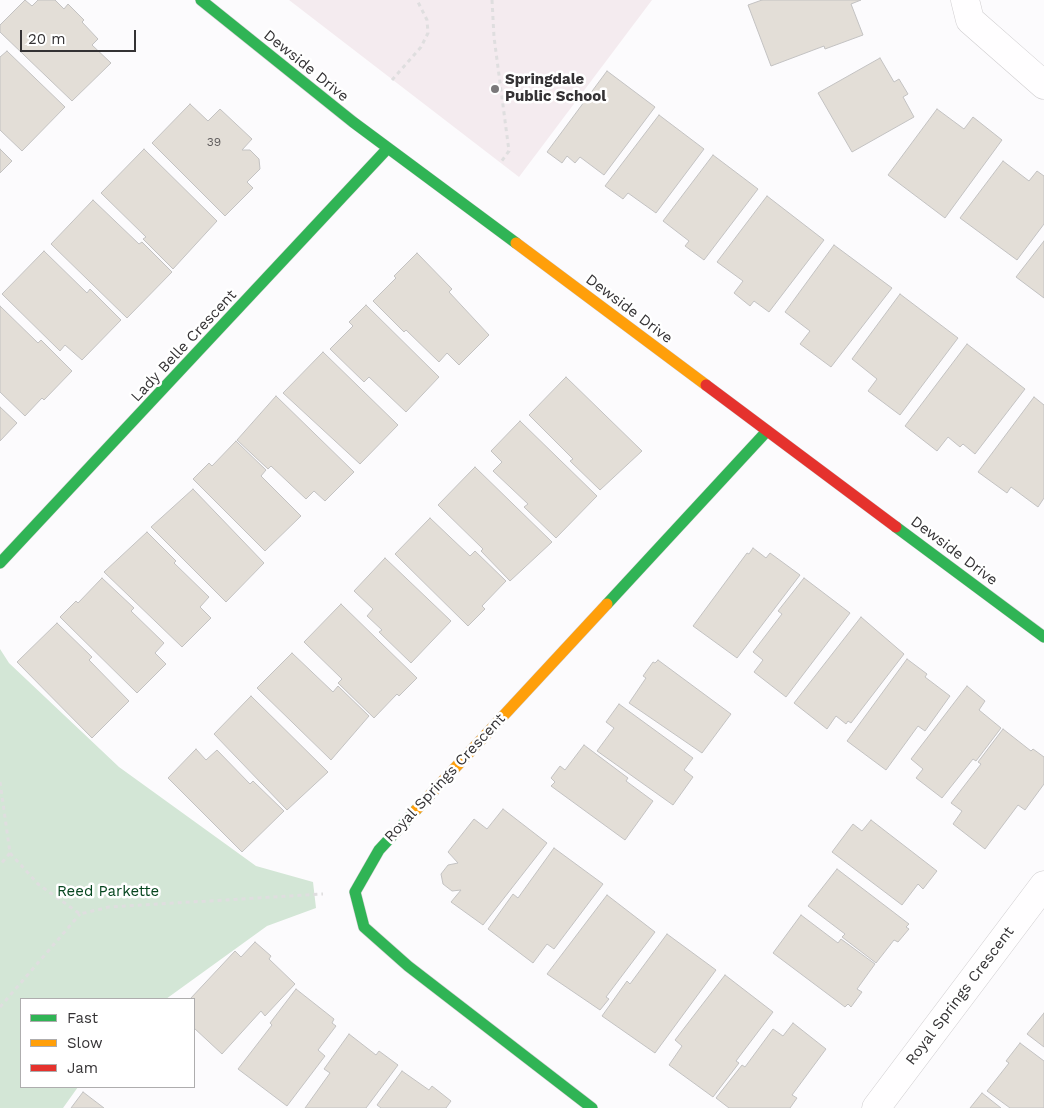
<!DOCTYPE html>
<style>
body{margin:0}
#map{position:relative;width:1044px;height:1108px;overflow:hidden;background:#fcfbfd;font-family:"Work Sans",sans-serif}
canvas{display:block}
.legend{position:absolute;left:20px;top:998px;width:175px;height:90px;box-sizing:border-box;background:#fff;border:1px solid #aeadae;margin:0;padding:6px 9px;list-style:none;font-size:15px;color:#343234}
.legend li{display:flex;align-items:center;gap:10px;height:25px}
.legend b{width:25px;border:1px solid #aeadae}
.scale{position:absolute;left:20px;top:30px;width:116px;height:22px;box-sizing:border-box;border:2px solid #343234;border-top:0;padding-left:6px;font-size:15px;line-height:18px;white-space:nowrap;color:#343234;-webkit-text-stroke:4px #fff;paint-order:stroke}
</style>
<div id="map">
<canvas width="1044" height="1108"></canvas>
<ul class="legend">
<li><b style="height:6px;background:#30b455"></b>Fast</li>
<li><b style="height:6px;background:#ff9f0a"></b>Slow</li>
<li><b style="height:6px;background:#e5322d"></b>Jam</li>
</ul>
<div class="scale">20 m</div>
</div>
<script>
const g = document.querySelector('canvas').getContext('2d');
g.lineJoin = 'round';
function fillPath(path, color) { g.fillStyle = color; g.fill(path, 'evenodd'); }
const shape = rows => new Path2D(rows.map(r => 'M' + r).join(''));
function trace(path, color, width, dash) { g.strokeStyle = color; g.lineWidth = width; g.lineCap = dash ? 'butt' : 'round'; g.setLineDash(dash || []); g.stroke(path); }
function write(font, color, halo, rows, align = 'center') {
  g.font = font + ' "Work Sans",sans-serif'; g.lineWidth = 5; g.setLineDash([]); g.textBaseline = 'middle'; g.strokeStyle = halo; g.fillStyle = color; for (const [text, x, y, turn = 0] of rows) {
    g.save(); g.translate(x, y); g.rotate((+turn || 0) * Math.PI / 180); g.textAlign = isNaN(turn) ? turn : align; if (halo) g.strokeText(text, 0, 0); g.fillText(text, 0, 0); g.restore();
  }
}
fillPath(shape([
 [289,0,652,0,519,177]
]), '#f4ebef');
fillPath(shape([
 [0,649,9,663,119,767,256,866,313,882,316,908,267,926,166,999,21,999,21,1087,78,1087,63,1108,0,1108]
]), '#d3e6d6');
const building = shape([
 [25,0,32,6,38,0,55,0,64,9,68,4,84,20,82,22,98,39,92,45,111,63,72,101,0,32,0,25,25,0],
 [762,0,861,0,851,4,863,35,825,49,824,46,771,66,748,5,762,0],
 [7,51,65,107,22,151,0,130,0,57,7,51],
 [880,58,894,82,899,79,908,94,903,97,914,117,852,152,818,93,880,58],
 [607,71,655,107,604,175,580,157,575,163,567,156,562,163,547,152,607,71],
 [190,104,208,121,220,109,252,139,242,150,250,150,259,159,260,169,247,182,253,188,225,216,152,143,190,104],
 [937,109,964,129,973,117,1002,140,945,218,888,175,937,109],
 [659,115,704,149,656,213,628,193,623,199,605,186,659,115],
 [0,149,12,161,0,173,0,149],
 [144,149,217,221,173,269,143,239,146,237,101,193,144,149],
 [713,155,758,189,704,260,685,246,689,241,663,221,713,155],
 [1003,161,1029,181,1037,171,1044,176,1044,224,1017,260,960,218,1003,161],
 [767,196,824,240,769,312,754,301,750,306,734,293,743,281,717,262,767,196],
 [93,200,139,244,142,242,172,272,127,318,51,244,93,200],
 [1044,241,1044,298,1016,277,1044,241],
 [834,245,892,288,831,367,800,344,810,331,785,312,834,245],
 [44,251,87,293,90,289,121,320,82,360,65,345,60,351,2,294,44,251],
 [417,253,452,289,449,292,489,335,459,365,447,353,439,362,406,330,404,332,373,301,396,278,394,276,417,253],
 [900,294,958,338,900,415,868,391,877,379,852,359,900,294],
 [366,305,439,377,406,412,369,377,364,382,330,349,353,326,349,322,366,305],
 [0,306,38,343,41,340,72,371,44,400,42,398,25,416,0,392,0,306],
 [967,344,1025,389,975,454,963,444,960,447,948,437,937,451,905,426,967,344],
 [323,352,398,425,360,464,283,393,323,352],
 [566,377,642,451,600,490,570,461,573,459,529,415,566,377],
 [276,396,354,472,325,501,314,491,306,499,271,466,268,469,237,440,276,396],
 [1034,397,1044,405,1044,498,1038,507,1011,487,1007,493,978,472,1034,397],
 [0,407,17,423,0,441,0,407],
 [520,421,597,496,556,538,524,507,528,504,493,471,502,462,491,451,520,421],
 [236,441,266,470,261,476,301,516,265,551,193,479,209,463,212,466,236,441],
 [475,467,552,542,510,581,481,551,483,549,438,505,475,467],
 [193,489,264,563,226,602,151,527,193,489],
 [430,518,470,556,475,551,506,581,482,606,485,609,468,626,395,554,430,518],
 [147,532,176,561,174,563,209,597,200,607,211,618,182,647,104,572,147,532],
 [753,548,766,558,770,553,800,575,737,658,693,626,747,553,749,554,753,548],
 [385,558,451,621,411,663,379,632,382,630,367,616,373,609,354,591,385,558],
 [102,578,134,608,131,611,164,643,155,653,166,664,137,693,60,617,76,601,78,603,102,578],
 [804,578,850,613,786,697,754,672,763,660,753,652,782,614,778,611,804,578],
 [341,604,417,678,399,696,397,694,374,718,338,683,342,679,304,642,341,604],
 [861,617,904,654,851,723,848,721,846,724,836,716,827,729,794,703,861,617],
 [57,623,92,657,89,660,129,701,92,738,17,662,57,623],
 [292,653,333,692,338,686,369,716,331,760,257,688,292,653],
 [907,659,927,674,925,677,950,696,925,731,918,726,886,770,847,741,907,659],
 [658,660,731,714,702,753,629,703,646,678,643,676,653,662,655,663,658,660],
 [967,686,985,701,979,710,1001,728,976,761,973,759,942,798,916,778,923,769,911,759,967,686],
 [251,696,328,772,287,810,214,734,251,696],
 [619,704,693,758,684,770,693,777,673,805,597,751,614,728,606,722,619,704],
 [1003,729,1031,751,1033,749,1044,757,1044,784,1025,810,1018,805,985,849,953,824,962,811,951,803,981,764,978,762,1003,729],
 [584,745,628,778,626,781,653,801,625,840,551,786,555,782,551,778,560,766,565,770,584,745],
 [196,749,206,760,217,750,250,784,253,781,284,811,242,852,168,778,196,749],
 [503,809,547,843,483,925,451,902,461,890,452,891,443,884,441,874,448,865,458,863,448,852,474,819,487,829,503,809],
 [871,820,937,871,923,889,918,884,902,905,832,852,853,824,862,831,871,820],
 [554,848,603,884,554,949,547,944,533,963,488,929,513,894,518,898,554,848],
 [837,869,909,924,906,927,909,929,898,942,894,940,876,963,842,937,845,934,808,906,837,869],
 [607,895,655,932,606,997,609,999,600,1010,547,974,607,895],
 [801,915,838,943,841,939,875,964,857,989,862,992,851,1007,848,1004,845,1007,773,953,801,915],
 [667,934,716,970,655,1053,602,1016,627,981,630,984,667,934],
 [255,942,271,956,269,959,295,984,265,1016,261,1011,222,1054,194,1028,194,999,190,999,235,951,241,957,255,942],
 [725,975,773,1012,736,1061,739,1063,713,1097,669,1065,682,1046,675,1040,725,975],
 [296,989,334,1019,332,1023,336,1026,318,1050,325,1056,287,1106,238,1069,272,1025,270,1023,296,989],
 [1044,1013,1044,1047,1027,1034,1044,1013],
 [793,1023,826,1049,792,1095,797,1098,790,1108,729,1108,716,1098,742,1065,745,1067,773,1029,783,1036,793,1023],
 [349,1034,376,1055,379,1051,398,1065,366,1108,305,1108,330,1073,324,1069,349,1034],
 [1020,1043,1044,1061,1044,1108,1010,1108,987,1091,1009,1063,1006,1061,1020,1043],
 [402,1071,429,1090,432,1086,451,1101,446,1108,381,1108,377,1105,402,1071],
 [83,1092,104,1108,71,1108,83,1092],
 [982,1093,1001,1108,970,1108,982,1093]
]);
fillPath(building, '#e3ded7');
trace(building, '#c3c2c2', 1);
const street = shape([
 [965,0,970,20,1044,85],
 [876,1108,1044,885]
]);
const fast = shape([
 [201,0,353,122,516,243],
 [896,527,1044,637],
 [0,563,388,148],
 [607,604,767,431],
 [416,810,379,850,355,892,364,927,408,966,592,1108]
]);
const slow = shape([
 [516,243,706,385],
 [416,810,607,604]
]);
const jam = shape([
 [706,385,896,527]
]);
trace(street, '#cfcdcf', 29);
trace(fast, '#cfcdcf', 12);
trace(slow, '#cfcdcf', 12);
trace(jam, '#cfcdcf', 12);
trace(shape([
 [492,0,494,37,509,151,501,162],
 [392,80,421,47,428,33,427,20,417,0],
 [0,782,10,853,0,865],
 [10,853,38,884,80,914,109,907,323,894],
 [0,1007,80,914]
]), '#dfdedf', 3, [4, 4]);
trace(street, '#fffeff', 28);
trace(fast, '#30b455', 11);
trace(slow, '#ff9f0a', 11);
trace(jam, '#e5322d', 11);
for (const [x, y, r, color] of [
 [495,89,5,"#7a787a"]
]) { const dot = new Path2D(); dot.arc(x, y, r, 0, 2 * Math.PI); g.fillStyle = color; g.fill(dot); trace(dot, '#fff', 2); }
write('12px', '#605d5d', null, [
 ["39",214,142]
]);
write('15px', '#343234', '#fff', [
 ["Dewside Drive",306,66,39],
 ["Dewside Drive",629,309,37],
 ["Lady Belle Crescent",184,346,-47],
 ["Dewside Drive",954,551,37],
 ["Royal Springs Crescent",445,778,-47],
 ["Royal Springs Crescent",960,996,-53]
]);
write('bold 15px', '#343234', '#fff', [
 ["Springdale",505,80],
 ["Public School",505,97]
], 'left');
write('15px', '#06461f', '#fff', [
 ["Reed Parkette",108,892]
]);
</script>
